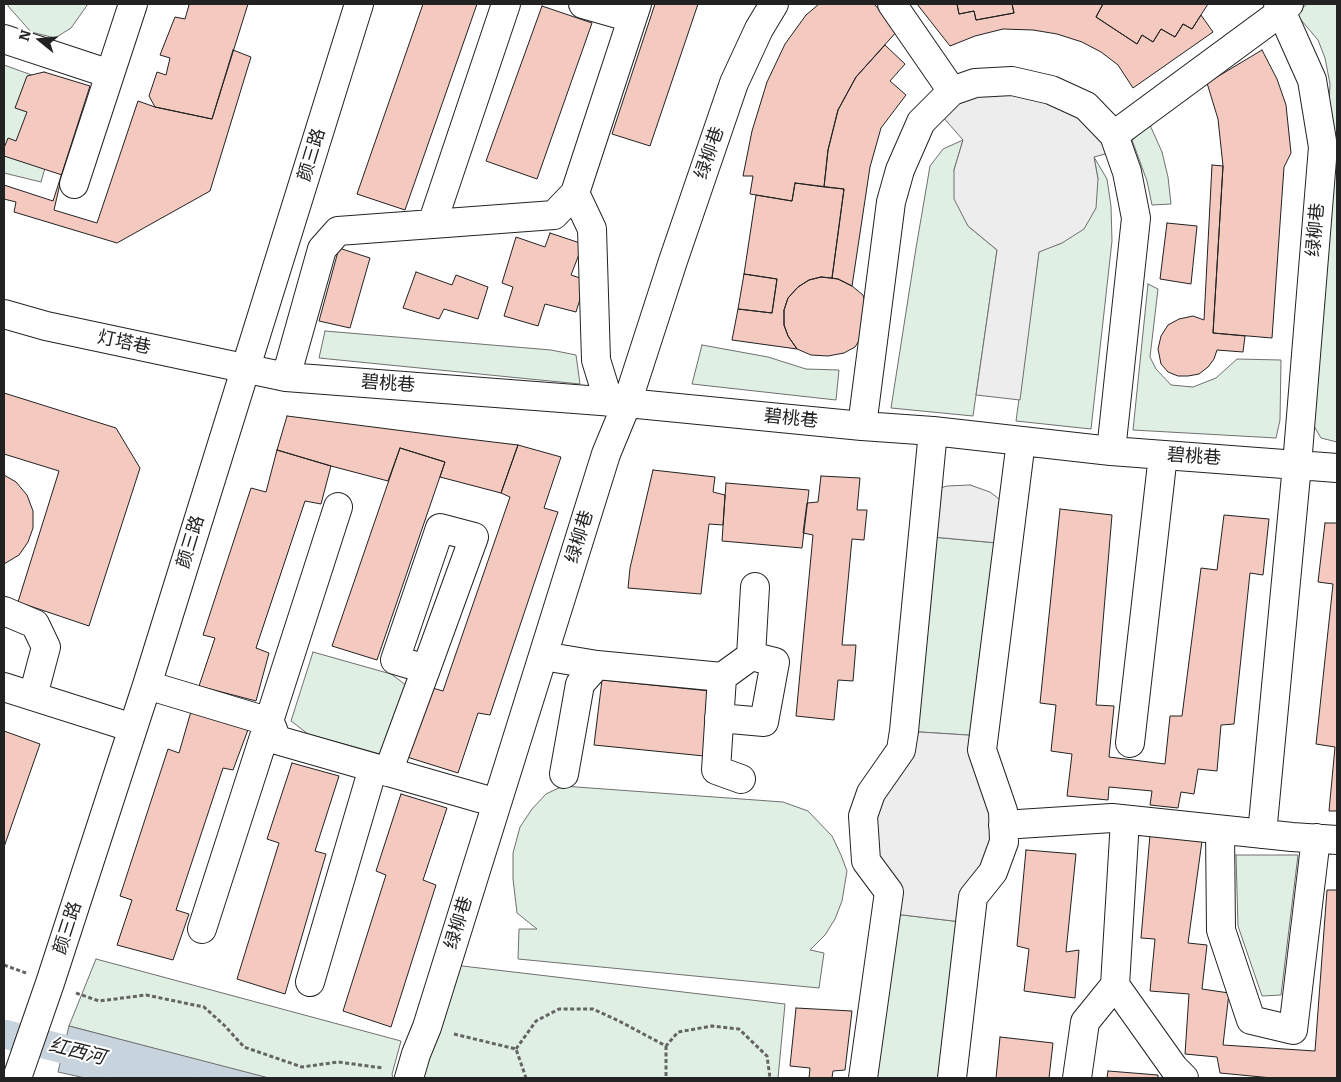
<!DOCTYPE html>
<meta charset="utf-8">
<style>
body{margin:0}
#map{position:relative;width:1341px;height:1082px;overflow:hidden;background:#fff;font-family:Bitter,serif}
canvas{display:block}
.frame{position:absolute;inset:0;border:5px solid #222;pointer-events:none}
.north{position:absolute;left:15px;top:15px;width:50px;height:50px;-webkit-text-stroke:4px #fff;paint-order:stroke;rotate:287deg;font-size:14px;font-weight:700;line-height:20px;text-align:center;color:#222}
.north::after{content:'';display:block;margin:auto;width:18px;height:22px;background:#222;clip-path:polygon(50% 0,100% 100%,50% 72%,0 100%)}
</style>
<div id="map">
<canvas width="1341" height="1082"></canvas>
<div class="frame"></div>
<div class="north">N</div>
</div>
<script>
const g = document.querySelector('canvas').getContext('2d');
g.lineJoin = 'round';
function fillPath(path, color) { g.fillStyle = color; g.fill(path, 'evenodd'); }
const shape = rows => new Path2D(rows.map(r => 'M' + r).join(''));
function trace(path, color, width, dash) { g.strokeStyle = color; g.lineWidth = width; g.lineCap = dash ? 'butt' : 'round'; g.setLineDash(dash || []); g.stroke(path); }
function write(font, color, halo, rows, align = 'center') {
  g.font = font + ' Bitter,"Noto Sans SC",serif'; g.lineWidth = 4; g.setLineDash([]); g.textBaseline = 'middle'; g.strokeStyle = halo; g.fillStyle = color; for (const [text, x, y, turn = 0] of rows) {
    g.save(); g.translate(x, y); g.rotate((+turn || 0) * Math.PI / 180); g.textAlign = isNaN(turn) ? turn : align; if (halo) g.strokeText(text, 0, 0); g.fillText(text, 0, 0); g.restore();
  }
}
const green = shape([
 [8,4,88,4,71,28,55,38,31,32,8,6,8,4],
 [1307,4,1337,4,1337,442,1321,438,1314,426,1330,84,1325,58,1318,40,1296,14,1307,4],
 [4,65,68,88,41,182,4,173,4,65],
 [1150,125,1162,152,1168,177,1171,204,1152,205,1147,181,1132,140,1150,125],
 [963,140,954,170,968,226,997,250,973,416,891,408,916,248,930,166,943,149,963,140],
 [1094,157,1107,179,1111,206,1112,241,1091,429,1016,421,1039,251,1062,243,1098,179,1094,157],
 [1148,284,1158,289,1150,357,1156,369,1171,385,1193,387,1216,378,1237,359,1281,360,1280,420,1276,438,1133,430,1148,284],
 [325,331,551,350,576,355,580,384,319,358,325,331],
 [702,345,768,357,806,369,839,370,836,400,692,384,702,345],
 [922,536,1008,544,983,736,904,731,922,536],
 [313,652,391,674,406,685,380,754,308,734,291,721,313,652],
 [563,786,783,802,808,811,832,836,841,855,847,871,842,901,835,919,825,935,810,950,824,953,819,988,518,959,519,929,537,929,517,913,513,879,513,853,520,827,532,809,546,794,563,786],
 [1236,855,1298,855,1281,995,1262,996,1238,926,1236,855],
 [886,913,970,923,952,1078,863,1078,886,913],
 [96,959,401,1041,392,1074,393,1078,266,1078,69,1026,96,959],
 [454,965,785,1004,778,1078,419,1078,454,965]
]);
fillPath(green, '#e0efe3');
trace(green, '#6f6f6f', 1);
const parking = shape([
 [1051,90,1120,150,1094,157,1098,179,1096,208,1084,229,1062,243,1039,252,1020,400,976,395,997,250,968,226,954,199,954,170,963,140,935,108,952,91,1051,90],
 [970,485,990,492,1012,509,1008,544,922,536,927,492,947,486,970,485],
 [904,731,983,736,1003,811,970,923,886,913,866,861,871,793,904,731]
]);
fillPath(parking, '#ededed');
trace(parking, '#6f6f6f', 1);
const water = shape([
 [69,1026,269,1078,85,1078,58,1072,69,1026]
]);
fillPath(water, '#c7d3dd');
trace(water, '#6f6f6f', 1);
trace(shape([
 [4,1034,178,1078]
]), '#c7d3dd', 29);
const building = shape([
 [186,4,248,4,212,119,155,107,149,96,157,72,166,75,170,58,160,55,175,17,185,19,189,5,186,4],
 [423,4,477,4,405,210,357,194,423,4],
 [655,4,698,4,650,146,612,134,655,4],
 [819,4,874,4,898,30,856,77,838,110,828,150,824,187,795,183,792,201,750,194,753,176,743,176,752,131,767,82,785,44,806,15,819,4],
 [917,4,957,4,959,14,974,11,976,20,1014,13,1012,4,1103,4,1096,17,1137,44,1142,35,1153,42,1161,29,1175,37,1183,24,1192,29,1201,15,1213,32,1133,88,1118,65,1101,52,1082,42,1057,34,1033,30,1003,29,975,36,950,46,917,4],
 [957,4,1014,4,1012,4,1014,13,976,20,974,11,959,14,957,4],
 [1103,4,1208,4,1192,29,1183,24,1175,37,1161,29,1153,42,1142,35,1137,44,1096,17,1103,4],
 [542,6,592,23,537,179,486,161,542,6],
 [885,45,905,64,890,81,906,95,881,128,870,167,852,286,838,279,832,278,844,189,824,187,828,150,838,110,856,77,885,45],
 [233,50,251,57,210,191,117,243,14,212,16,202,4,199,4,156,62,175,54,210,97,223,138,101,155,107,212,119,233,50],
 [1262,50,1277,79,1286,105,1291,153,1284,167,1272,338,1213,333,1223,166,1218,119,1207,83,1262,50],
 [44,72,90,86,53,201,4,185,4,148,8,138,16,141,27,112,15,108,27,76,44,72],
 [1212,165,1223,166,1213,333,1245,336,1243,352,1217,350,1214,359,1208,367,1199,374,1188,376,1178,376,1168,372,1161,364,1158,349,1161,336,1168,325,1179,319,1193,316,1204,320,1212,165],
 [795,183,844,189,832,278,821,277,809,280,798,287,788,298,784,310,784,325,788,336,797,349,732,340,738,309,772,313,777,279,744,274,756,195,792,201,795,183],
 [1167,223,1197,226,1191,284,1160,279,1167,223],
 [550,233,583,244,571,275,586,280,576,312,545,304,538,326,504,316,513,287,502,283,516,237,545,247,550,233],
 [339,248,370,258,350,328,319,321,339,248],
 [416,272,452,285,456,275,488,287,478,319,444,309,439,319,403,308,416,272],
 [744,274,777,279,772,313,738,309,744,274],
 [821,277,838,279,852,286,863,295,867,309,862,336,855,347,844,353,828,356,811,355,797,349,788,336,784,325,784,310,788,298,798,287,809,280,821,277],
 [4,393,116,428,140,468,89,626,18,602,59,471,4,454,4,393],
 [287,416,443,436,518,445,501,493,440,477,445,462,400,448,388,481,331,466,277,450,287,416],
 [518,445,561,457,544,508,558,512,490,715,478,713,458,773,407,757,429,687,443,691,510,497,501,493,518,445],
 [400,448,445,462,377,660,332,646,400,448],
 [277,450,331,466,321,504,305,501,256,648,269,653,256,701,199,686,215,638,203,635,251,488,266,492,277,450],
 [653,470,715,477,713,492,725,495,723,525,709,524,701,594,628,588,630,568,653,470],
 [4,475,16,482,27,495,33,511,33,528,28,542,19,555,4,564,4,475],
 [821,476,860,478,857,510,867,510,864,540,852,539,842,645,856,645,853,681,838,680,834,720,796,716,813,535,803,533,807,503,818,502,821,476],
 [726,483,809,490,802,548,722,541,726,483],
 [1060,509,1112,515,1096,705,1114,706,1109,757,1165,764,1170,716,1182,716,1201,568,1217,570,1224,515,1269,519,1263,575,1250,573,1234,724,1221,725,1217,771,1198,769,1194,794,1181,792,1178,808,1150,805,1152,791,1109,787,1108,800,1067,796,1072,754,1051,751,1056,705,1040,703,1060,509],
 [1325,523,1337,523,1337,811,1329,811,1335,747,1316,744,1333,584,1318,582,1325,523],
 [602,680,710,691,704,756,594,745,602,680],
 [192,708,249,727,233,770,223,768,176,910,189,914,173,960,117,945,132,900,120,896,168,749,179,753,192,708],
 [4,731,40,744,4,847,4,731],
 [292,763,339,776,315,851,326,854,285,994,237,979,279,843,267,839,292,763],
 [401,794,447,808,423,880,436,885,391,1027,343,1011,386,875,376,871,401,794],
 [1150,835,1202,841,1188,943,1207,945,1202,989,1229,993,1223,1045,1315,1051,1327,890,1337,890,1337,1078,1272,1078,1220,1073,1217,1057,1185,1054,1189,994,1150,991,1155,939,1141,938,1150,835],
 [1026,850,1076,854,1066,952,1079,950,1075,998,1024,991,1029,949,1017,946,1026,850],
 [796,1008,852,1011,845,1070,833,1071,832,1078,809,1078,810,1068,790,1066,796,1008],
 [1000,1037,1053,1043,1049,1078,996,1078,1000,1037],
 [1108,1071,1158,1075,1158,1078,1107,1078,1108,1071]
]);
fillPath(building, '#f3c9c0');
trace(building, '#222', 1);
const minor = shape([
 [583,4,632,18],
 [892,4,952,91],
 [4,39,110,74],
 [1114,135,1281,12,1289,4],
 [74,184,133,4],
 [575,193,592,229,596,360,609,402],
 [432,224,506,4],
 [4,314,46,326,286,377,627,403,862,426,933,431,1111,451,1337,468],
 [286,377,322,249,338,231,554,215,575,193,637,4],
 [862,426,891,202,900,170,921,122,952,91,975,83,1012,81,1051,90,1086,106,1114,135,1127,172,1136,218,1111,451],
 [4,611,35,624,46,647,33,696],
 [543,656,597,665,722,677,751,656,755,587],
 [722,677,716,770,741,779],
 [147,685,270,722,277,740,497,803],
 [4,687,133,728],
 [719,718,764,722,775,662,751,656],
 [1130,743,1163,455],
 [388,772,426,669,474,537,440,528,395,660,426,669],
 [564,774,580,684,597,665],
 [1125,820,1115,985,1174,1068,1184,1078],
 [1003,825,1112,818,1292,837,1337,840],
 [1220,830,1221,930,1251,1020,1293,1030,1316,838],
 [1262,834,1297,465,1323,147,1312,80,1278,4],
 [202,929,338,507],
 [310,982,373,768],
 [17,1078,50,983,147,685,359,4],
 [409,1078,416,1054,427,1027,606,454,627,403,673,261,734,83,759,29,774,4],
 [863,1078,889,892,866,861,863,816,871,793,901,750,904,731,933,431],
 [952,1078,973,897,993,872,1004,842,1003,811,982,750,1021,441],
 [1077,1078,1085,1022,1115,985]
]);
trace(minor, '#222', 30);
trace(shape([
 [4,965,26,973],
 [76,993,99,1001,146,995,204,1007,225,1026,244,1047,302,1067,338,1062,383,1068],
 [454,1034,516,1049,526,1078],
 [666,1046,666,1078],
 [516,1049,536,1021,559,1009,593,1009,619,1021,666,1046,678,1032,712,1026,739,1029,767,1056,770,1078]
]), '#646464', 3, [4, 2.5]);
trace(minor, '#fff', 28);
write('18px', '#222', '#fff', [
 ["绿柳巷",710,153,-71],
 ["颜三路",312,155,-73],
 ["绿柳巷",1316,230,-85],
 ["灯塔巷",124,343,12],
 ["碧桃巷",388,384,4],
 ["碧桃巷",791,419,6],
 ["碧桃巷",1194,457,4],
 ["绿柳巷",580,537,-73],
 ["颜三路",191,542,-73],
 ["绿柳巷",459,923,-73],
 ["颜三路",68,928,-72]
]);
write('italic 19px', '#222', '#fff', [
 ["红西河",77,1052,14]
]);
</script>
